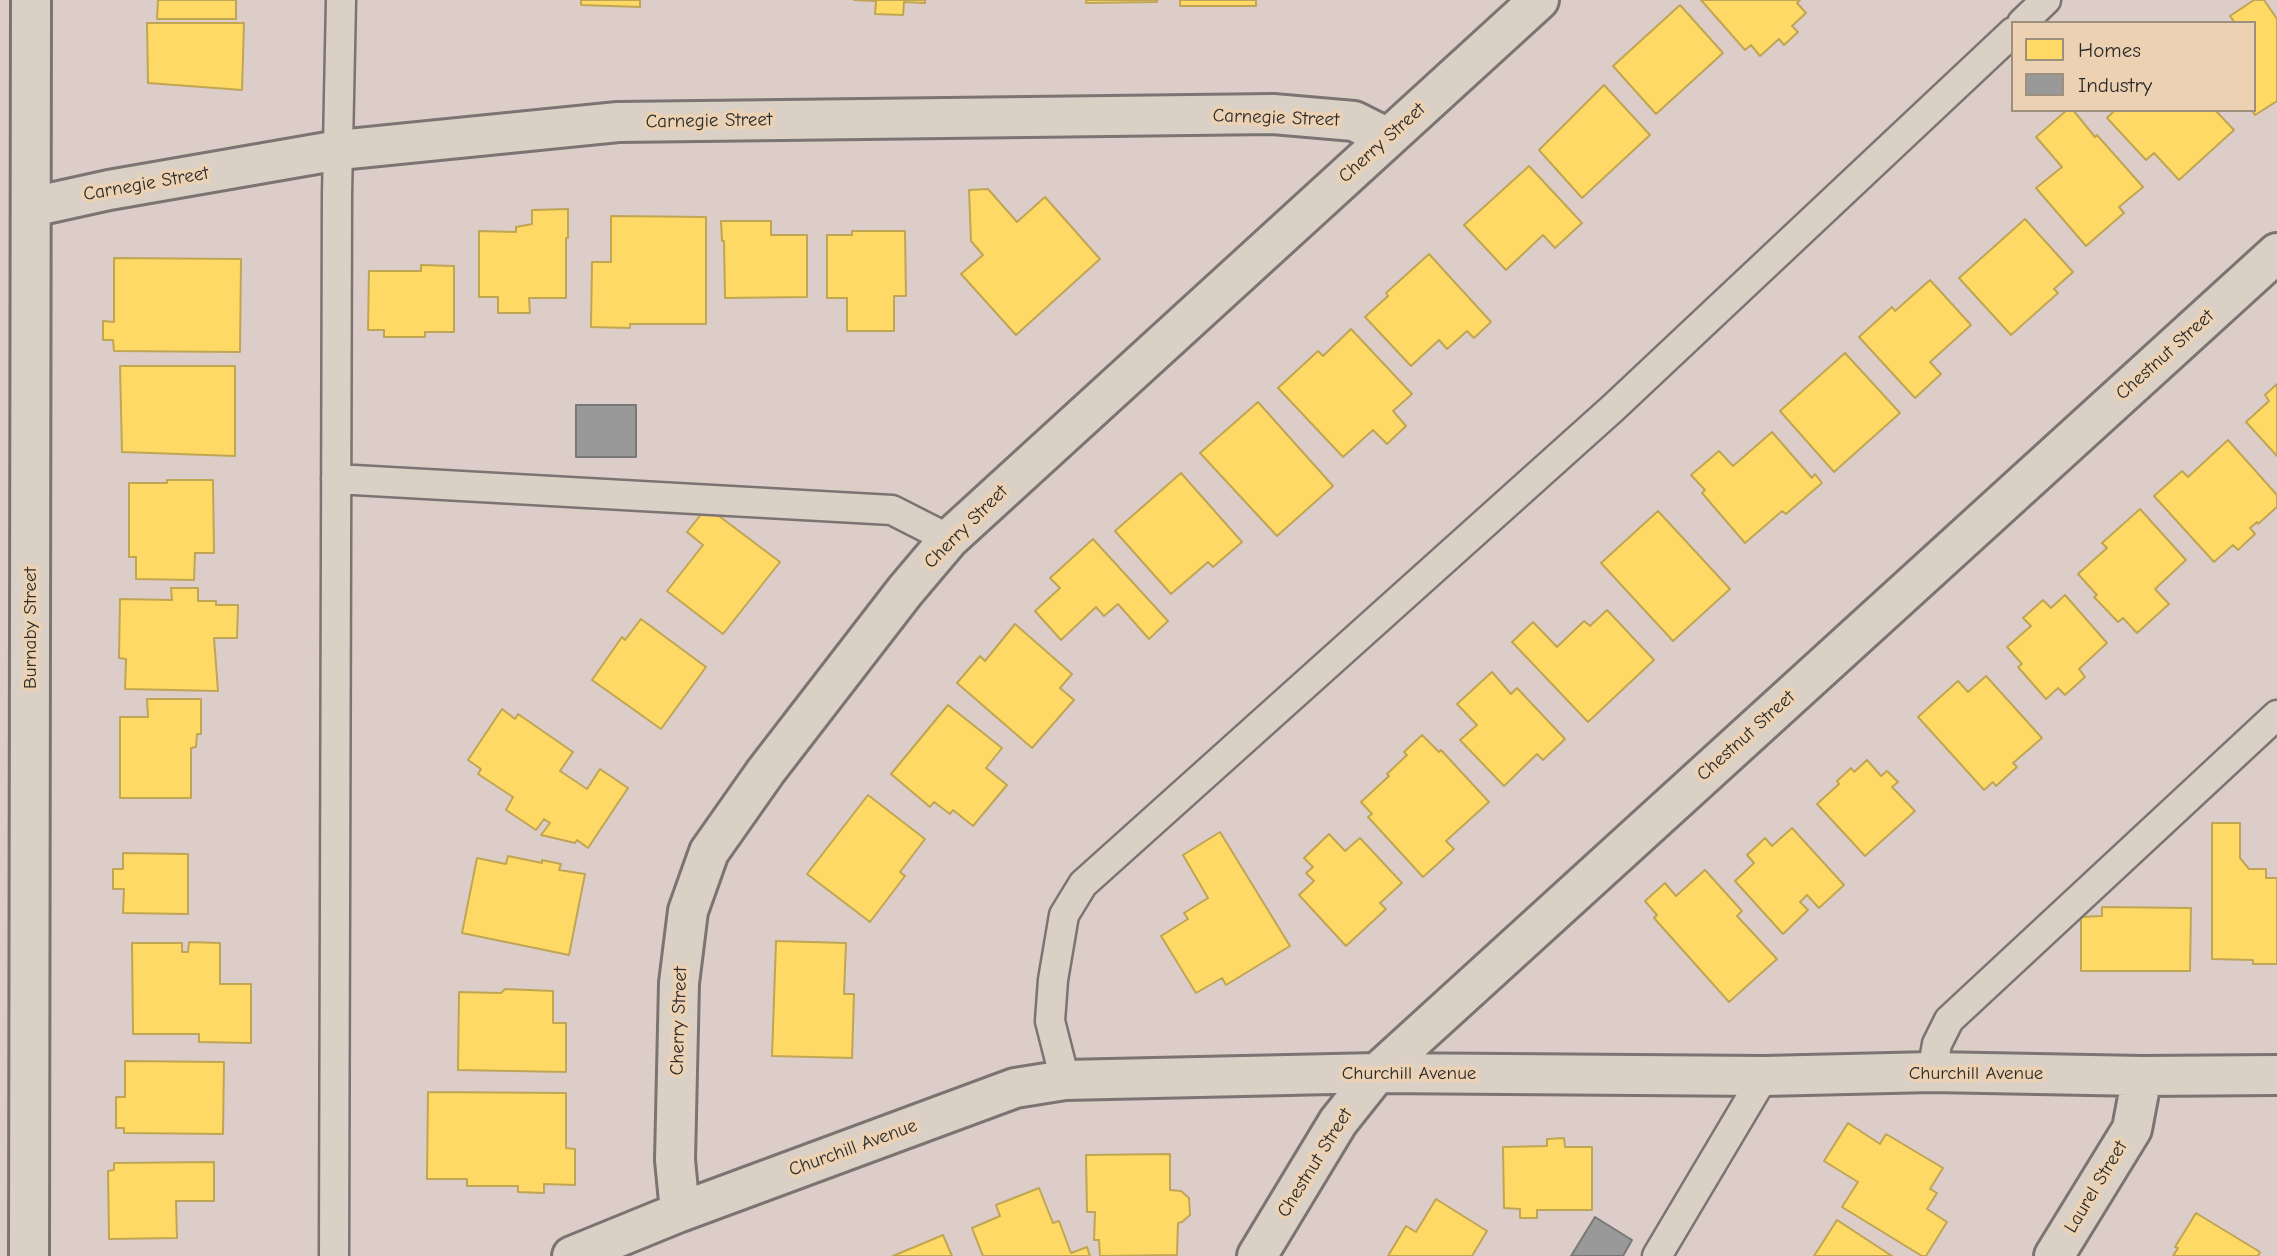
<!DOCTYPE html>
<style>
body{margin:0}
#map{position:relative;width:2277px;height:1256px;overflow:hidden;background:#ddcdc8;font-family:"Comic Neue",sans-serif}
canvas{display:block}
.legend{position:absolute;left:2011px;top:21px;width:245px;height:91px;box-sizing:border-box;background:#ecd2b3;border:2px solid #9f8f7d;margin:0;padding:9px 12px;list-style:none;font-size:21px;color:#2b2b2b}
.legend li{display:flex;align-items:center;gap:14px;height:35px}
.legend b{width:35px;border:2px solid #9f8f7d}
</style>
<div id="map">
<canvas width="2277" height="1256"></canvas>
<ul class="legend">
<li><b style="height:19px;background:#ffd966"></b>Homes</li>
<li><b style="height:19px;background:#999"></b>Industry</li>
</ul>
</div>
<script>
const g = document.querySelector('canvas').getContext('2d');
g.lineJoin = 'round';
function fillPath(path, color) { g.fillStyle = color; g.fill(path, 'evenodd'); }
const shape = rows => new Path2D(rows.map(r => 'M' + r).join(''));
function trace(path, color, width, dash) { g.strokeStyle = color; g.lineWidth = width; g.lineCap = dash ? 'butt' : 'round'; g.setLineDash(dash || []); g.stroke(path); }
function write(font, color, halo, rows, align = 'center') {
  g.font = font + ' "Comic Neue",sans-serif'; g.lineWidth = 7; g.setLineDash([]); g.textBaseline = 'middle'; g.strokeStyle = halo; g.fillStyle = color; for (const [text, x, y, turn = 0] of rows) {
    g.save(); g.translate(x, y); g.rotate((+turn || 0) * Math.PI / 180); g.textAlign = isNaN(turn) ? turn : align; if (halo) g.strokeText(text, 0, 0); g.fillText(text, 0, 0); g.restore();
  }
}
const homes = shape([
 [158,0,236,0,236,19,157,19,158,0],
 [581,0,640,0,640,7,581,5,581,0],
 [854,0,925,0,925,3,904,2,903,15,875,14,876,1,854,0],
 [1086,0,1157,0,1157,2,1086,3,1086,0],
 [1180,0,1256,0,1256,6,1180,6,1180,0],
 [1701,0,1800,0,1797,3,1806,13,1792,26,1798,32,1784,45,1779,39,1760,56,1751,45,1745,50,1701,0],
 [2254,0,2264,0,2277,19,2277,101,2255,115,2252,110,2254,110,2254,23,2235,23,2230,16,2254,0],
 [1680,5,1723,53,1656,114,1613,66,1680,5],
 [147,23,244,23,242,90,148,83,147,23],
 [1604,85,1650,135,1582,198,1539,150,1604,85],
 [2067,110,2073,110,2095,137,2097,135,2143,187,2119,207,2124,213,2086,246,2036,188,2062,167,2036,137,2067,110],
 [2115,110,2215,110,2234,130,2179,180,2154,153,2146,160,2107,118,2115,110],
 [1529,166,1582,223,1555,248,1543,235,1506,270,1464,225,1529,166],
 [988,189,1017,222,1045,197,1100,259,1016,335,961,274,983,255,971,241,969,190,988,189],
 [568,209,568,238,566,238,566,298,529,298,530,313,498,313,498,297,479,297,479,231,516,232,516,227,532,224,532,210,568,209],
 [611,216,706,217,706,324,630,324,630,328,591,327,592,262,611,262,611,216],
 [2025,219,2073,272,2054,289,2058,293,2011,335,1959,278,2025,219],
 [721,221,771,221,771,235,807,235,807,297,725,298,724,241,722,241,721,221],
 [852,231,905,231,906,296,894,296,894,331,847,331,847,298,827,298,827,235,852,235,852,231],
 [1429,254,1491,322,1474,338,1467,331,1447,349,1439,340,1411,366,1365,317,1388,296,1386,293,1429,254],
 [114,258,241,259,240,352,114,351,113,340,103,340,103,321,114,322,114,258],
 [421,265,454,266,454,332,425,332,425,337,384,337,384,330,368,330,369,271,421,271,421,265],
 [1930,280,1971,325,1930,362,1941,374,1915,398,1859,337,1892,307,1895,311,1930,280],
 [1351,329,1412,394,1393,411,1406,426,1387,444,1373,430,1343,457,1278,388,1318,351,1323,356,1351,329],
 [1845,353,1900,413,1834,472,1780,411,1845,353],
 [120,366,235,366,235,456,122,452,120,366],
 [2277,384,2277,456,2246,422,2269,401,2265,395,2277,384],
 [1258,402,1333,486,1277,536,1200,453,1258,402],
 [1772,432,1812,478,1815,474,1822,483,1786,514,1782,511,1745,543,1702,493,1705,490,1691,475,1719,451,1733,466,1772,432],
 [2228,440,2277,495,2277,507,2258,524,2257,522,2250,528,2255,534,2238,550,2233,545,2214,562,2154,496,2182,471,2188,477,2228,440],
 [1181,473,1242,542,1213,567,1208,562,1171,594,1115,531,1181,473],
 [167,480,213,480,214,553,195,553,194,580,136,579,136,557,129,557,129,483,167,483,167,480],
 [707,507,780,562,723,634,667,591,703,545,687,532,707,507],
 [2140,509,2186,560,2155,589,2169,604,2137,633,2123,618,2118,622,2094,597,2097,595,2078,574,2107,548,2102,543,2140,509],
 [1658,511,1730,589,1673,641,1601,563,1658,511],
 [1093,539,1168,621,1149,639,1118,604,1104,616,1096,607,1061,640,1035,611,1060,588,1050,578,1093,539],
 [171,588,198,588,198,601,216,601,216,605,238,605,237,638,214,638,218,691,125,689,126,659,119,658,120,599,172,600,171,588],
 [2065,595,2107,643,2079,669,2085,677,2065,695,2058,688,2046,699,2018,667,2022,664,2007,647,2031,626,2023,618,2043,600,2051,608,2065,595],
 [1607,610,1654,660,1588,722,1512,642,1533,622,1557,647,1584,621,1590,626,1607,610],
 [641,619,706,667,661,729,592,680,622,637,625,640,641,619],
 [1015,624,1072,674,1060,688,1074,700,1032,748,957,683,980,656,985,661,1015,624],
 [1492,672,1511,694,1517,688,1565,739,1543,760,1537,754,1504,786,1460,740,1477,725,1457,704,1492,672],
 [1986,676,2042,738,2013,763,2017,767,1996,786,1993,782,1984,790,1918,717,1958,681,1968,692,1986,676],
 [147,699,201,699,201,734,197,734,196,747,191,748,191,798,120,798,120,717,148,717,147,699],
 [948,705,1002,748,986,768,1007,785,973,826,953,810,950,814,934,802,930,807,891,774,948,705],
 [502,709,515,719,518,714,573,752,560,771,587,789,600,769,628,788,588,848,577,840,575,843,541,835,550,823,544,819,536,830,506,810,513,797,478,774,481,769,468,760,502,709],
 [1422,735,1439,752,1441,750,1489,802,1446,841,1454,849,1423,877,1368,817,1372,814,1361,802,1389,776,1387,774,1407,755,1404,752,1422,735],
 [1867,760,1881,776,1887,771,1898,782,1892,787,1915,811,1865,856,1817,804,1839,784,1837,781,1851,768,1854,772,1867,760],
 [868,795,925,839,900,872,905,876,870,922,807,874,868,795],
 [2212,823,2240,823,2240,858,2249,869,2266,869,2266,878,2277,878,2277,964,2253,964,2253,960,2212,959,2212,823],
 [1792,828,1844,885,1819,908,1807,895,1800,902,1808,910,1783,934,1735,881,1754,863,1747,855,1765,838,1772,846,1792,828],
 [1220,832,1290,946,1226,985,1222,978,1196,993,1161,936,1188,919,1184,913,1208,898,1183,855,1220,832],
 [1329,834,1345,851,1360,838,1402,883,1380,903,1386,909,1346,946,1299,895,1314,881,1306,873,1313,867,1304,858,1329,834],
 [123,853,188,854,188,914,123,913,124,889,113,889,113,869,123,869,123,853],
 [508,856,542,863,542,860,561,864,559,870,585,874,569,955,462,933,477,858,506,864,508,856],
 [1705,870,1742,911,1737,916,1777,959,1729,1002,1654,918,1657,915,1645,901,1665,883,1676,896,1705,870],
 [2102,907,2191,908,2190,971,2081,971,2081,917,2102,916,2102,907],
 [776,941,846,943,844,994,854,994,852,1058,772,1056,776,941],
 [189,942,220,943,220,984,251,984,251,1043,199,1042,199,1034,133,1034,132,943,182,943,182,952,188,952,189,942],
 [505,989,553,991,553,1023,566,1023,566,1072,458,1070,459,992,501,993,505,989],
 [125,1061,224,1062,223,1134,124,1133,124,1128,116,1128,116,1097,125,1097,125,1061],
 [428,1092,566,1093,566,1148,575,1149,575,1185,544,1184,544,1193,518,1192,518,1186,467,1186,467,1179,427,1179,428,1092],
 [1848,1123,1880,1144,1886,1134,1943,1168,1930,1189,1937,1193,1927,1209,1947,1222,1926,1256,1922,1256,1842,1207,1858,1182,1824,1161,1848,1123],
 [1564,1138,1565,1147,1592,1147,1592,1210,1537,1210,1537,1218,1520,1218,1520,1209,1504,1208,1503,1147,1547,1146,1547,1139,1564,1138],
 [1170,1154,1170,1190,1181,1191,1189,1198,1190,1215,1182,1222,1178,1223,1177,1255,1100,1256,1099,1240,1094,1240,1095,1212,1087,1212,1086,1155,1170,1154],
 [214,1162,214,1201,176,1201,177,1238,109,1239,108,1171,114,1170,114,1163,214,1162],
 [1039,1188,1053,1223,1059,1221,1071,1253,1087,1247,1090,1256,983,1256,972,1228,1000,1216,996,1205,1039,1188],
 [1436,1199,1487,1231,1472,1256,1388,1256,1406,1226,1416,1232,1436,1199],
 [2196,1213,2260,1252,2258,1256,2173,1256,2178,1248,2175,1247,2196,1213],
 [1837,1220,1892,1256,1814,1256,1837,1220],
 [943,1235,952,1256,893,1256,943,1235]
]);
fillPath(homes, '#ffd966');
trace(homes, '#bfa554', 2);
const industry = shape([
 [576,405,636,405,636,457,576,457,576,405],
 [1595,1217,1632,1240,1623,1256,1571,1256,1595,1217]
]);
fillPath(industry, '#999');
trace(industry, '#787878', 2);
const service = shape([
 [2022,23,2046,0],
 [336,479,892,510,949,539],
 [1932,1072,1937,1044,1949,1020,2277,715],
 [1065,1080,1050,1021,1053,980,1064,915,1083,884,1613,408,2013,32],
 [334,1256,337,195,341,0],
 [1657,1256,1764,1076]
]);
const minor = shape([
 [32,207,109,190,339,150,618,122,1273,114,1354,121,1388,138],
 [680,1212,675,1160,679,983,688,911,709,852,766,771,905,591,949,539,1539,0],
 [29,1256,31,0],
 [572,1256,680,1212,1015,1088,1065,1080,1377,1073,1764,1076,1932,1072,2142,1076,2277,1075],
 [1257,1256,1338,1122,1377,1073,2277,253],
 [2054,1256,2132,1129,2142,1076]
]);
trace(service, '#7b7472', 33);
trace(minor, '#7b7472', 44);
trace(service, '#dad0c6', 28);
trace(minor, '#dad0c6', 38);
write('19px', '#2b2b2b', '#ecd2b3', [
 ["Carnegie Street",1276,118,2],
 ["Carnegie Street",709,121,-1],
 ["Cherry Street",1382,143,-42],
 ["Carnegie Street",146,184,-10],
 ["Chestnut Street",2165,355,-42],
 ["Cherry Street",966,527,-45],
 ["Burnaby Street",31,628,-90],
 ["Chestnut Street",1746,736,-42],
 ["Cherry Street",679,1021,-88],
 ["Churchill Avenue",1409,1074],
 ["Churchill Avenue",1976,1074],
 ["Churchill Avenue",853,1148,-20],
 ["Chestnut Street",1315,1163,-58],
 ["Laurel Street",2096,1187,-59]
]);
</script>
